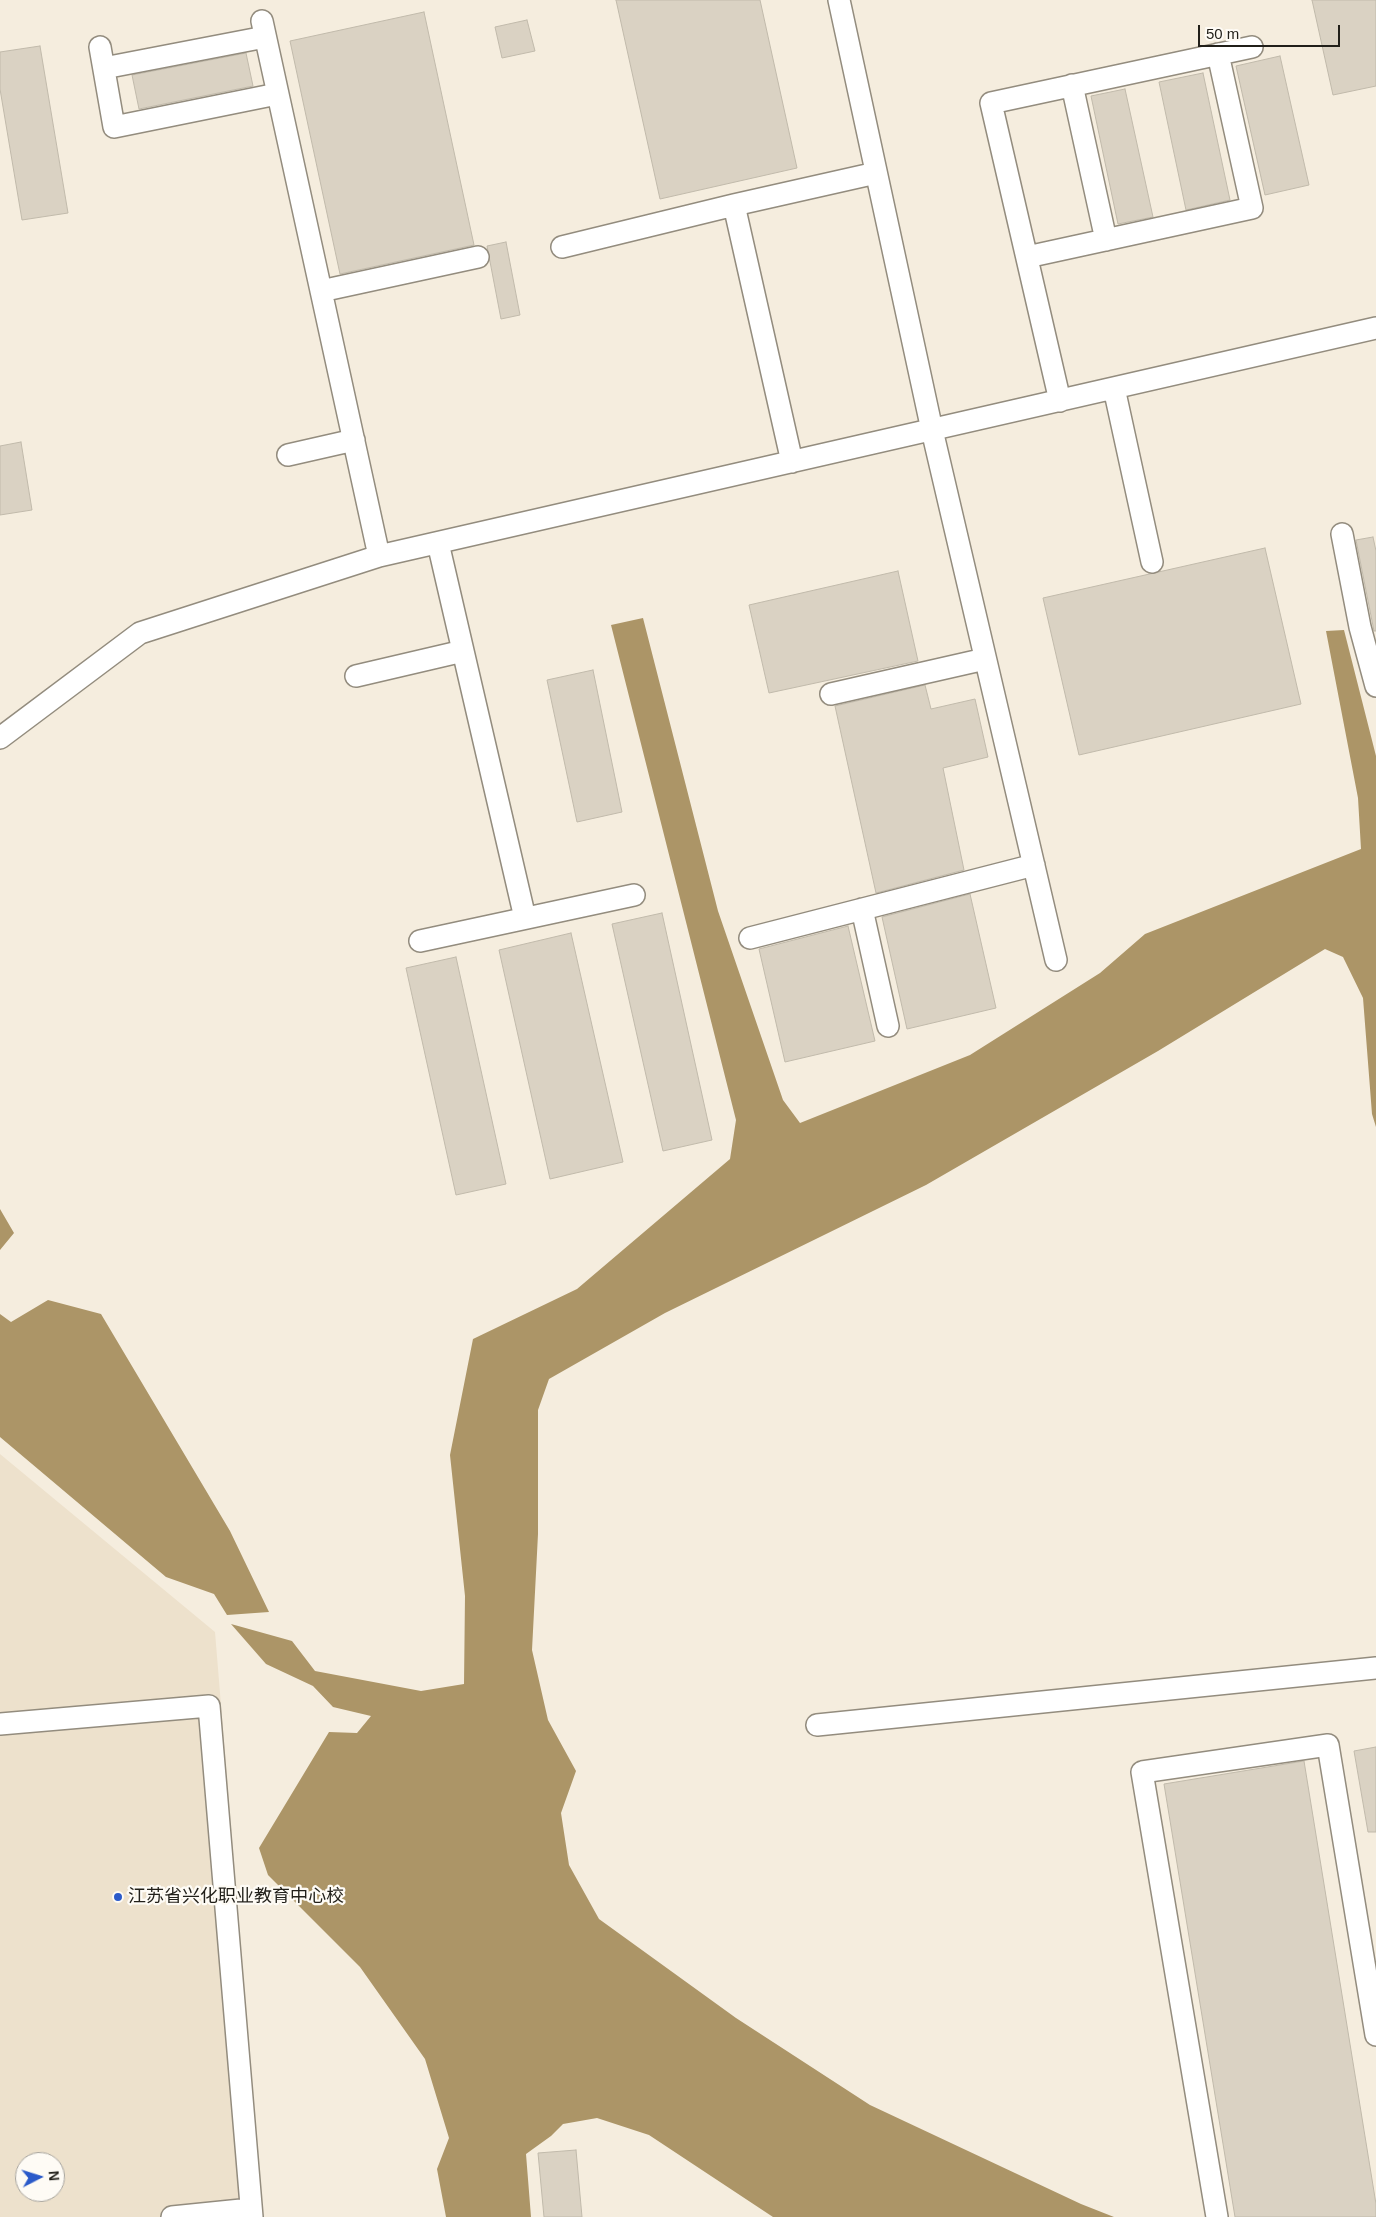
<!DOCTYPE html>
<meta charset="utf-8">
<style>
body{margin:0}
#map{position:relative;width:1376px;height:2217px;overflow:hidden;background:#f5edde;font-family:Helvetica,sans-serif}
canvas{display:block}
.north{position:absolute;left:15px;top:2152px;width:50px;height:50px;box-sizing:border-box;background:#fefbf5;border:1px solid #a6a39d;border-radius:50%;rotate:85deg;font-size:14px;font-weight:700;line-height:20px;text-align:center;color:#211f19}
.north::after{content:'';display:block;margin:auto;width:18px;height:22px;background:#2b5ac9;clip-path:polygon(50% 0,100% 100%,50% 72%,0 100%)}
.scale{position:absolute;left:1198px;top:25px;width:142px;height:22px;box-sizing:border-box;border:2px solid #211f19;border-top:0;padding-left:6px;font-size:15px;line-height:18px;white-space:nowrap;color:#211f19;-webkit-text-stroke:4px #fefbf5;paint-order:stroke}
</style>
<div id="map">
<canvas width="1376" height="2217"></canvas>
<div class="north">N</div>
<div class="scale">50 m</div>
</div>
<script>
const g = document.querySelector('canvas').getContext('2d');
g.lineJoin = 'round';
function fillPath(path, color) { g.fillStyle = color; g.fill(path, 'evenodd'); }
const shape = rows => new Path2D(rows.map(r => 'M' + r).join(''));
function trace(path, color, width, dash) { g.strokeStyle = color; g.lineWidth = width; g.lineCap = dash ? 'butt' : 'round'; g.setLineDash(dash || []); g.stroke(path); }
function write(font, color, halo, rows, align = 'center') {
  g.font = font + ' Helvetica,"Noto Sans SC",sans-serif'; g.lineWidth = 4.5; g.setLineDash([]); g.textBaseline = 'middle'; g.strokeStyle = halo; g.fillStyle = color; for (const [text, x, y, turn = 0] of rows) {
    g.save(); g.translate(x, y); g.rotate((+turn || 0) * Math.PI / 180); g.textAlign = isNaN(turn) ? turn : align; if (halo) g.strokeText(text, 0, 0); g.fillText(text, 0, 0); g.restore();
  }
}
fillPath(shape([
 [0,1454,215,1632,263,2217,0,2217],
 [25,2162,55,2162,55,2192,25,2192]
]), '#ede1cc');
fillPath(shape([
 [643,618,718,911,783,1100,800,1123,970,1055,1100,973,1145,934,1361,849,1358,798,1326,631,1344,630,1376,756,1376,1127,1372,1114,1363,998,1343,957,1325,949,1158,1051,926,1185,665,1313,549,1379,538,1410,538,1534,532,1650,548,1720,576,1771,561,1813,569,1865,599,1919,736,2018,870,2105,1081,2204,1114,2217,773,2217,649,2135,597,2118,563,2124,551,2136,526,2154,531,2217,446,2217,437,2169,449,2138,425,2059,360,1967,268,1875,259,1848,329,1732,357,1733,371,1716,333,1707,313,1686,266,1664,231,1624,292,1641,315,1671,421,1691,464,1684,465,1596,450,1455,473,1339,577,1289,730,1159,736,1120,611,625],
 [0,1209,14,1233,0,1250],
 [48,1300,101,1314,230,1531,269,1612,227,1615,214,1594,166,1577,0,1437,0,1314,11,1322]
]), '#ac9567');
const building = shape([
 [616,0,760,0,797,168,660,199,616,0],
 [1312,0,1376,0,1376,86,1333,95,1312,0],
 [424,12,474,245,340,274,290,41,424,12],
 [527,20,535,51,502,58,495,27,527,20],
 [40,46,68,213,22,220,0,89,0,52,40,46],
 [246,53,253,86,139,109,132,75,246,53],
 [1280,56,1309,185,1265,195,1236,66,1280,56],
 [1203,73,1230,200,1186,210,1159,82,1203,73],
 [1125,89,1153,217,1118,224,1091,96,1125,89],
 [506,242,520,315,501,319,487,246,506,242],
 [21,442,32,510,0,515,0,446,21,442],
 [1373,537,1376,551,1376,631,1374,631,1356,540,1373,537],
 [1265,548,1301,704,1079,755,1043,598,1265,548],
 [898,571,918,661,769,693,749,605,898,571],
 [593,670,622,812,577,822,547,680,593,670],
 [925,685,931,709,975,699,988,757,943,768,964,870,876,893,835,706,925,685],
 [970,894,996,1008,907,1029,882,917,970,894],
 [662,913,712,1140,663,1151,612,924,662,913],
 [848,926,875,1041,785,1062,759,949,848,926],
 [571,933,623,1162,550,1179,499,950,571,933],
 [456,957,506,1184,456,1195,406,968,456,957],
 [1376,1747,1376,1832,1368,1832,1354,1751,1376,1747],
 [1304,1761,1376,2204,1376,2217,1235,2217,1164,1784,1304,1761],
 [576,2150,582,2217,544,2217,538,2153,576,2150]
]);
fillPath(building, '#dad2c3');
trace(building, '#c1baab', 1);
const minor = shape([
 [839,0,932,430,1056,960],
 [262,21,379,556],
 [100,47,114,127,277,94],
 [104,68,265,37],
 [1072,85,1106,240],
 [734,205,792,462],
 [562,247,734,205,876,173],
 [1027,257,1252,208,1218,54],
 [321,291,478,257],
 [1114,388,1152,562],
 [1060,401,991,103,1252,47],
 [288,455,354,440],
 [1342,534,1360,627,1376,686],
 [438,543,525,918],
 [356,676,463,651],
 [831,694,985,659],
 [0,738,140,633,379,556,1376,328],
 [862,909,888,1026],
 [750,938,1034,865],
 [420,941,634,895],
 [0,1724,209,1706,252,2217],
 [817,1725,1376,1668],
 [172,2217,251,2209],
 [1217,2217,1142,1772,1328,1745,1376,2035]
]);
trace(minor, '#938c7e', 24);
trace(minor, '#fff', 21);
for (const [x, y, r, color] of [
 [118,1897,5,"#2b5ac9"]
]) { const dot = new Path2D(); dot.arc(x, y, r, 0, 2 * Math.PI); g.fillStyle = color; g.fill(dot); trace(dot, '#fefbf5', 2); }
write('18px', '#211f19', '#fefbf5', [
 ["江苏省兴化职业教育中心校",128,1897]
], 'left');
</script>
